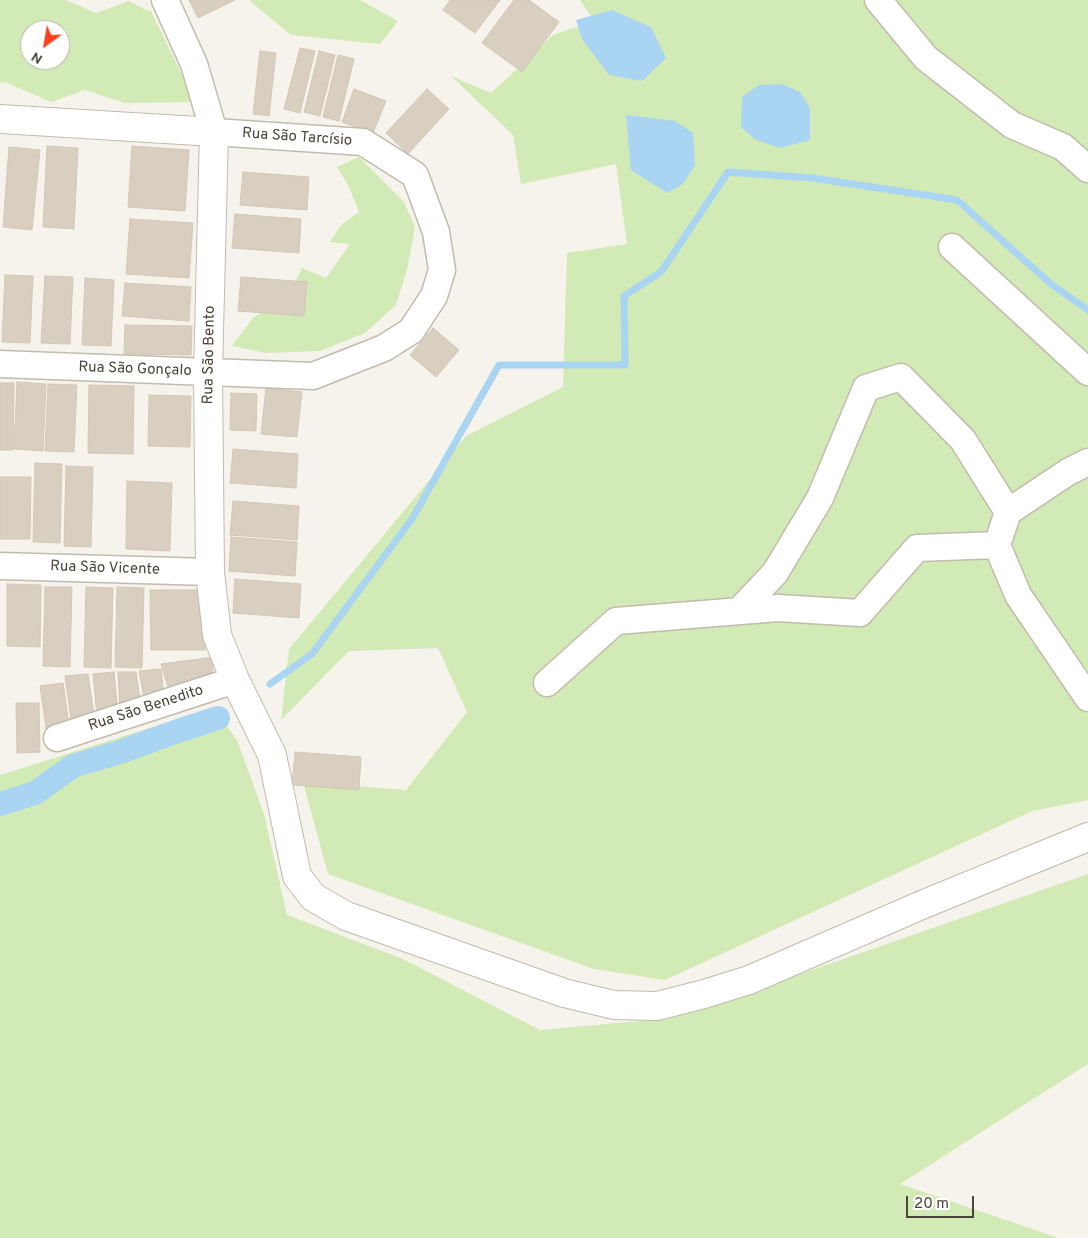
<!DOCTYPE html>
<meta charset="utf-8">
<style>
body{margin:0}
#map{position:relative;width:1088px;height:1238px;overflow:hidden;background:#f6f3ec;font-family:Overpass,sans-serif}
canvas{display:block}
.north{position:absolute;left:20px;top:20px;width:50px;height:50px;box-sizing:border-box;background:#fff;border:1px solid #b7b4b0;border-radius:50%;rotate:212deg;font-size:14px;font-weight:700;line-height:20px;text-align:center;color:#4b4439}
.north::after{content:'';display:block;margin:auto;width:18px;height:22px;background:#fc3f1d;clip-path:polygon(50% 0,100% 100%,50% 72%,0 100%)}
.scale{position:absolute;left:906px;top:1196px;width:68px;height:22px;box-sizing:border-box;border:2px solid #4b4439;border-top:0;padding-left:6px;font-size:15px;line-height:18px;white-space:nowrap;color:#4b4439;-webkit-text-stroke:4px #fff;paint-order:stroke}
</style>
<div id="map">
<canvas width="1088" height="1238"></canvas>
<div class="north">N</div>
<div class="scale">20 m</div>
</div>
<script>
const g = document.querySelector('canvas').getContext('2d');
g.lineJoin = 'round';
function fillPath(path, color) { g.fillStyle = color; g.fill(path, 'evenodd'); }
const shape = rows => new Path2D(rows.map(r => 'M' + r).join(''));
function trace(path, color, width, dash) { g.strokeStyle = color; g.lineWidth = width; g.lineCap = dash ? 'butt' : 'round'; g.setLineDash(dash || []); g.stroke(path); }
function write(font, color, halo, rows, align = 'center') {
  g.font = font + ' Overpass,sans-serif'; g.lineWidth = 4.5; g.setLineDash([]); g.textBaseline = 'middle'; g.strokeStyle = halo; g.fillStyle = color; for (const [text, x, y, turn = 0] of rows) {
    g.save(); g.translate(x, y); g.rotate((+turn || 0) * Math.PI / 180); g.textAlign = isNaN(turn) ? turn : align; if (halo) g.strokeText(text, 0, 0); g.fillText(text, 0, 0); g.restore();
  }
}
fillPath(shape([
 [0,0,66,0,96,13,129,1,146,10,151,11,195,102,125,103,85,90,51,102,5,82,0,83],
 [30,30,60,30,60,60,30,60],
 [250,0,360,0,398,21,380,44,291,35,251,2],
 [580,0,1088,0,1088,800,1032,811,665,980,594,969,328,874,303,782,406,790,467,712,438,648,349,651,281,720,289,649,466,436,563,387,567,253,627,244,616,164,521,184,513,135,451,76,491,93,553,35,594,21],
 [359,157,404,202,415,227,408,266,396,305,365,333,320,351,266,353,232,346,253,318,289,295,302,268,326,278,350,244,330,242,341,225,359,212,348,185,337,167],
 [213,708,237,740,264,814,287,915,403,959,540,1030,662,1019,783,980,1088,874,1088,1064,900,1184,1059,1238,0,1238,0,775]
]), '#d2eab5');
fillPath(shape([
 [612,10,651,27,666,58,642,81,609,75,582,39,576,20],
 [782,84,800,92,810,108,810,140,780,148,756,140,741,127,742,97,759,85],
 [626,115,675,121,693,133,695,165,683,184,667,193,631,170]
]), '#a9d4f2');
trace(shape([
 [270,684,312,654,412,519,499,365,625,365,624,296,661,272,728,172,813,178,957,200,1051,284,1088,310]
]), '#a9d4f2', 7);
trace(shape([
 [0,804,35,793,73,766,123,751,175,732,218,718]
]), '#a9d4f2', 24);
const building = shape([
 [189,0,235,0,198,18,189,0],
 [450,0,500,0,475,33,443,10,450,0],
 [514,0,529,0,559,22,522,72,482,43,514,0],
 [300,48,315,51,300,113,284,109,300,48],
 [260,51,276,53,269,116,253,114,260,51],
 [319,51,335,55,320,116,304,112,319,51],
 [338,55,354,59,339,121,323,117,338,55],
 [354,89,386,101,373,133,342,122,354,89],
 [427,89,449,109,408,154,386,133,427,89],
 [47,146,78,148,74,229,43,227,47,146],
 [132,146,189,150,185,211,128,207,132,146],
 [9,147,40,150,32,230,3,227,9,147],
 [243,172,309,177,307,210,240,205,243,172],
 [235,214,301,219,299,253,232,248,235,214],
 [130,219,193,223,189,278,126,274,130,219],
 [5,275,33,276,30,343,2,342,5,275],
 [45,276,73,277,70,344,41,343,45,276],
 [241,277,307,282,304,316,238,311,241,277],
 [85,278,114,280,111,346,82,345,85,278],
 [125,283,191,287,189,321,122,316,125,283],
 [125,325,192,326,191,355,124,354,125,325],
 [433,328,459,350,436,377,410,355,433,328],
 [17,382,46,384,43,451,14,449,17,382],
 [0,383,14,383,13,450,0,450,0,383],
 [48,384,77,385,74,452,45,451,48,384],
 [89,385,134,386,133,454,88,453,89,385],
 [266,388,302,392,297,437,261,434,266,388],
 [231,393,257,394,256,431,230,430,231,393],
 [149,395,191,396,190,447,148,446,149,395],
 [233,449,298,454,296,488,230,483,233,449],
 [35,463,62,464,60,543,33,542,35,463],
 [66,466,93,467,91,547,64,546,66,466],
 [0,477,31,477,30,539,0,539,0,477],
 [127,481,172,483,170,551,126,549,127,481],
 [233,501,299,506,297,540,230,535,233,501],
 [231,537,297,542,295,576,229,571,231,537],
 [235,579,301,584,299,618,233,613,235,579],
 [7,584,41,585,40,647,7,646,7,584],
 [45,587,72,587,70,667,43,666,45,587],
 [86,587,113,588,111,668,84,667,86,587],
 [117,587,144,588,142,668,115,667,117,587],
 [150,590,205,590,205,650,151,650,150,590],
 [214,657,212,677,170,694,161,664,214,657],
 [161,669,164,696,144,698,139,671,161,669],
 [114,672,118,714,97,716,93,674,114,672],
 [118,672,136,672,141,707,120,709,118,672],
 [88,674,95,722,72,725,65,676,88,674],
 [63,683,70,732,47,735,40,686,63,683],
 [16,703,39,703,40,752,17,753,16,703],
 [295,752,361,757,359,790,292,785,295,752]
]);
fillPath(building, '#d8cfc1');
trace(building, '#d3c7b4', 1);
const minor = shape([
 [878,0,926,58,1012,125,1063,147,1088,169],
 [952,247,1088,372],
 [0,364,313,376,384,348,411,331,434,296,442,270,436,232,415,175,363,142,214,132,194,64,165,0],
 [1088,462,1068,472,1008,512,997,545,1018,595,1088,698],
 [0,566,210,572],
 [739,611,775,573,820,498,866,388,901,377,963,440,1008,512],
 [547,683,616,621,778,608,860,613,917,548,997,545],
 [57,738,235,680]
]);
const tertiary = shape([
 [0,119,214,132,208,373,210,572,217,635,235,680,272,755,297,876,313,897,346,916,564,993,614,1005,657,1006,704,994,749,980,924,904,1088,837]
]);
trace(minor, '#c2bbae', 29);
trace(tertiary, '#c2bbae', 30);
trace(minor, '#fff', 26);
trace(tertiary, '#fff', 28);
write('15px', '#4b4439', '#fff', [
 ["Rua São Tarcísio",297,138,4],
 ["Rua São Bento",210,355,-89],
 ["Rua São Gonçalo",135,370,2],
 ["Rua São Vicente",105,569,2],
 ["Rua São Benedito",146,709,-18]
]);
</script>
